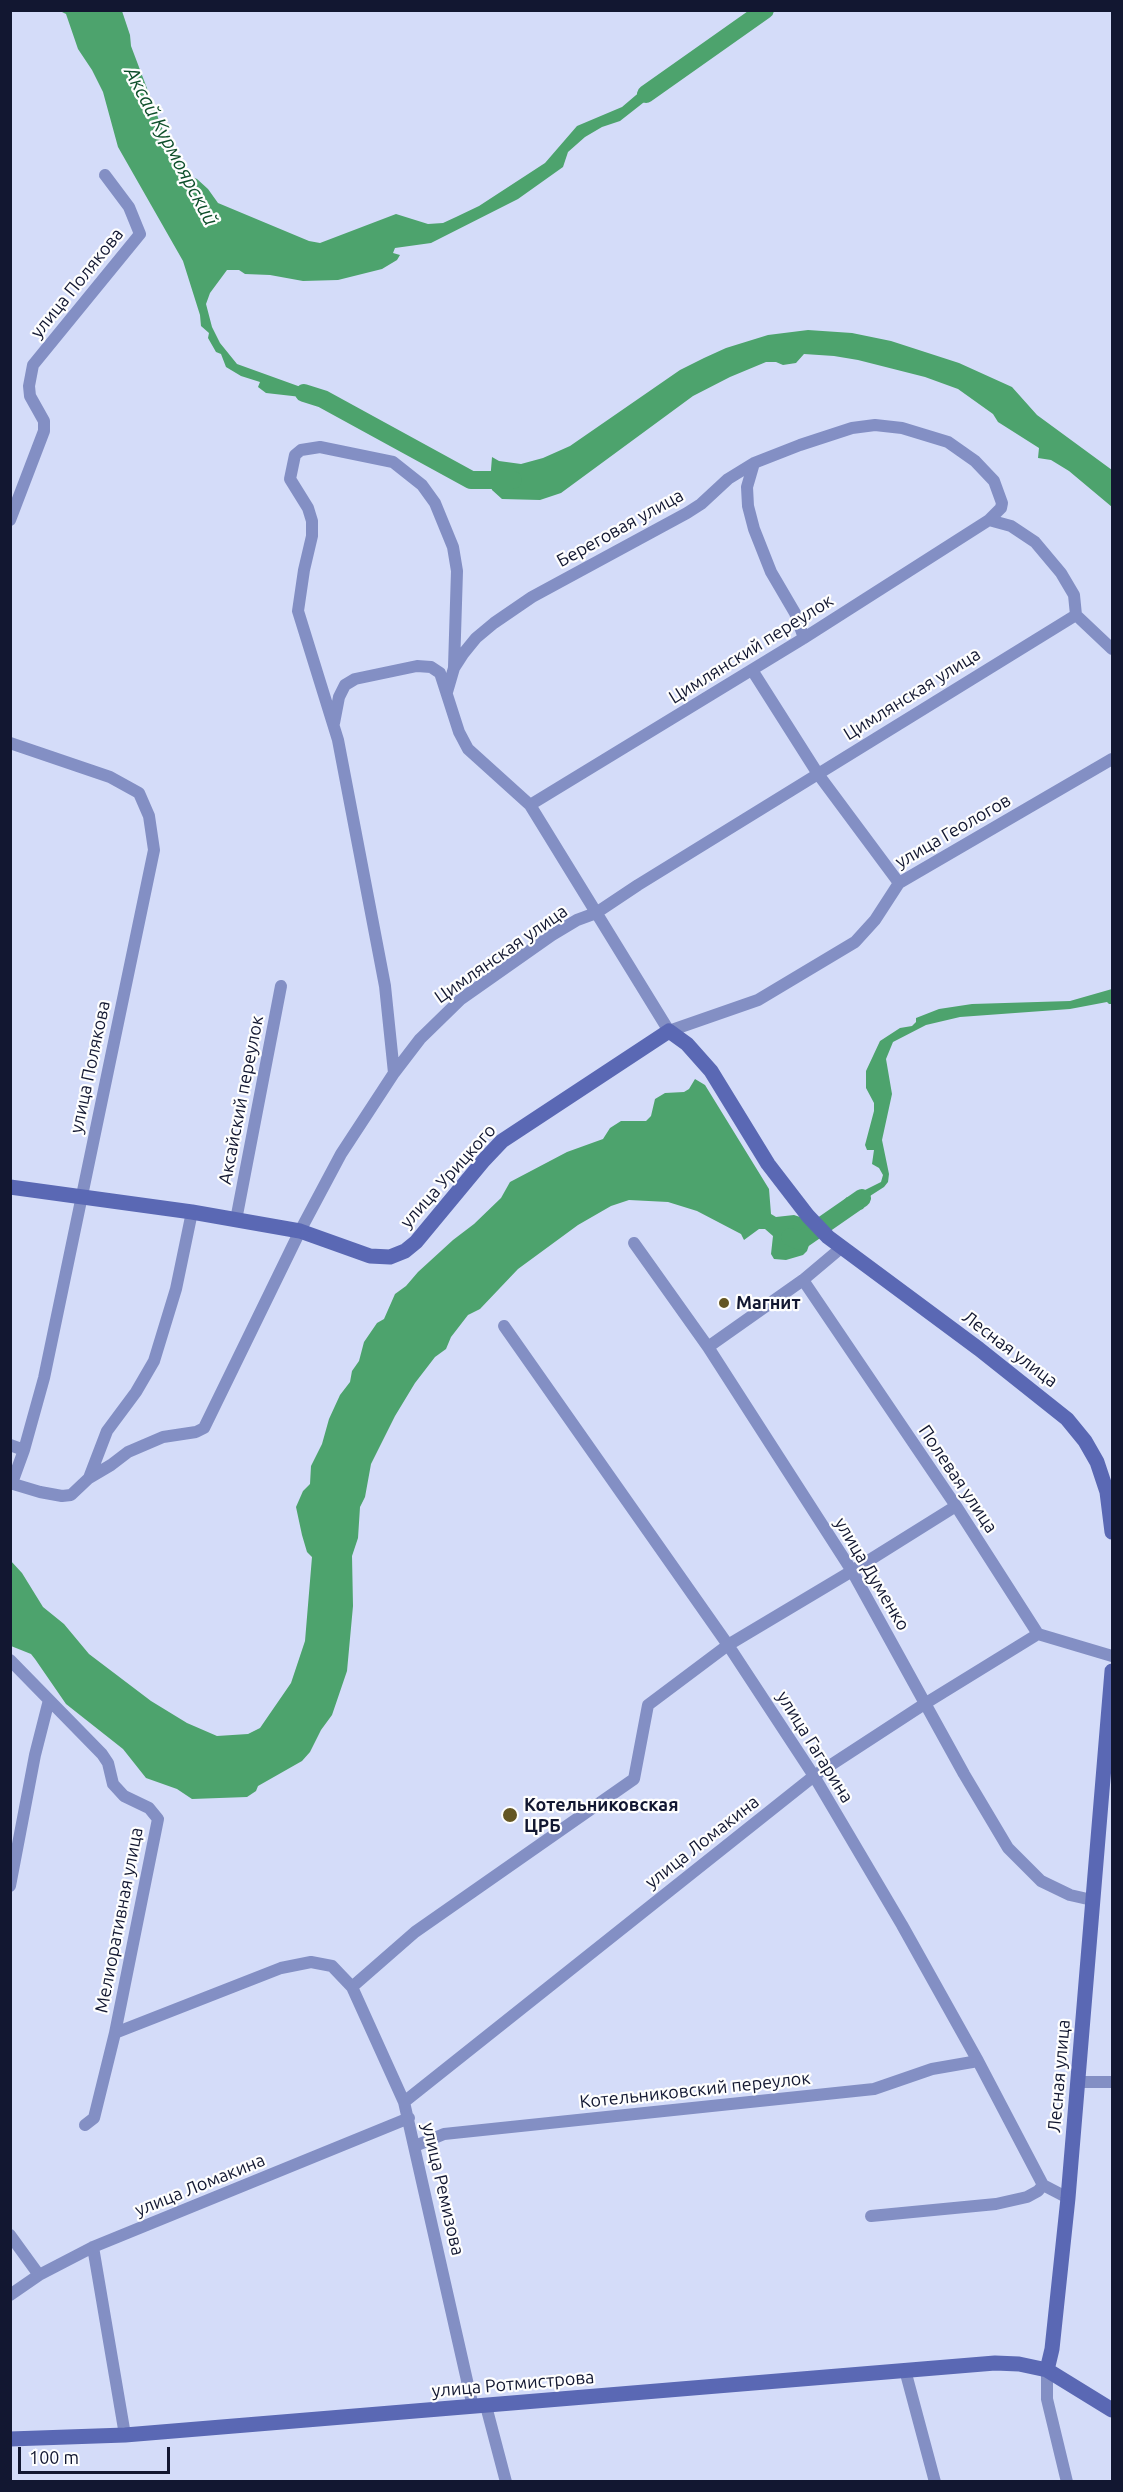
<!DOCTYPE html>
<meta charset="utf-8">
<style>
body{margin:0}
#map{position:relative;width:1123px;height:2492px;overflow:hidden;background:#d4dcf9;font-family:Ubuntu,sans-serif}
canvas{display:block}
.frame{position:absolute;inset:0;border:12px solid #121731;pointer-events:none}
.scale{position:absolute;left:18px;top:2447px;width:152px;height:27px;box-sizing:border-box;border:3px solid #121731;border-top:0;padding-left:8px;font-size:18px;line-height:21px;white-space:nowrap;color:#121731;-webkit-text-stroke:4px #fefefe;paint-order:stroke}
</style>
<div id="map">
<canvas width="1123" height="2492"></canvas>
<div class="frame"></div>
<div class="scale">100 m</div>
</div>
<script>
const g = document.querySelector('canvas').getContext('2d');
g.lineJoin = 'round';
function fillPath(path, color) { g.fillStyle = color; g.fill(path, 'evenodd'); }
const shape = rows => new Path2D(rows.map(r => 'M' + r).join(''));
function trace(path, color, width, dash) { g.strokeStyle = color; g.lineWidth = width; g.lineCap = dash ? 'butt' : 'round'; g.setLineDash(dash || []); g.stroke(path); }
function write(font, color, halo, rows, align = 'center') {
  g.font = font + ' Ubuntu,sans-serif'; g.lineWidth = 4.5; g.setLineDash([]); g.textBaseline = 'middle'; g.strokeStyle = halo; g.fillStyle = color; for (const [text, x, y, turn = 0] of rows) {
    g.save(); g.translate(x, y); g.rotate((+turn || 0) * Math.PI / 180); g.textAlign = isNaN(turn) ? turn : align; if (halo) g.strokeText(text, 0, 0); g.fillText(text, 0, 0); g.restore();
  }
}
fillPath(shape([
 [60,11,122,11,130,35,131,46,165,136,187,175,197,179,208,189,218,203,309,241,320,243,396,214,428,224,443,223,456,217,479,206,545,163,577,126,622,107,642,90,661,80,671,81,620,121,602,127,585,137,568,152,563,167,518,199,431,243,395,248,393,253,400,255,397,260,382,269,338,280,303,281,270,275,245,274,239,270,227,270,210,293,206,304,212,327,220,343,237,364,298,386,330,395,324,403,310,398,266,393,258,387,260,382,241,376,226,367,221,354,216,352,208,338,209,333,201,326,200,315,183,261,118,147,103,92,92,70,78,49,66,14],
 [808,330,852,333,891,341,959,363,1012,387,1037,415,1112,470,1112,507,1069,471,1051,460,1038,458,1039,448,998,422,993,414,958,389,925,377,858,360,834,356,804,354,796,363,783,365,776,362,766,362,730,377,693,396,561,493,540,500,502,499,492,490,490,482,492,457,499,461,521,464,543,458,570,446,680,370,704,358,726,348,768,335],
 [1112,989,1112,1004,1109,1004,1107,1002,1070,1009,960,1017,926,1025,893,1042,886,1059,892,1094,882,1140,889,1174,888,1182,884,1187,870,1196,863,1209,855,1211,852,1215,842,1210,841,1203,847,1197,852,1202,859,1193,881,1182,883,1175,879,1168,872,1164,874,1150,867,1150,865,1145,874,1111,874,1103,866,1088,866,1071,880,1041,900,1028,912,1026,916,1022,916,1018,939,1009,972,1004,1070,1001],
 [695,1079,705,1085,769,1189,771,1214,776,1217,794,1215,800,1217,809,1227,811,1239,807,1251,803,1255,786,1260,774,1259,771,1254,773,1236,765,1229,759,1229,744,1240,741,1234,697,1211,668,1202,629,1200,611,1206,578,1225,518,1269,480,1309,468,1315,451,1337,446,1349,435,1357,415,1383,395,1416,371,1464,365,1497,360,1507,358,1538,352,1556,353,1606,347,1671,332,1715,321,1730,310,1752,302,1761,258,1786,256,1791,247,1797,192,1799,177,1789,146,1778,123,1749,66,1704,35,1659,31,1654,11,1646,10,1560,22,1573,43,1607,64,1624,89,1654,151,1701,187,1723,217,1736,248,1734,260,1728,291,1683,305,1641,312,1557,307,1552,302,1535,296,1507,303,1491,310,1484,311,1466,322,1444,329,1419,340,1395,350,1382,352,1371,359,1361,364,1342,377,1323,384,1319,395,1294,406,1286,418,1272,453,1240,474,1224,501,1198,510,1182,567,1152,603,1139,610,1128,621,1121,646,1121,651,1116,655,1099,665,1093,684,1092,689,1089]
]), '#4da36d');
trace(shape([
 [646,94,765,10],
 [304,393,323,399,471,480,513,480],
 [790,1237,800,1241,862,1198]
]), '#4da36d', 18);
trace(shape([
 [754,463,747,487,748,506,754,529,771,572,795,613,804,638],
 [10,520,44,431,44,421,30,396,29,386,33,365,140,234,129,207,105,175],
 [989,520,1011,526,1035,542,1061,573,1074,595,1076,615,1112,649],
 [752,670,818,774,899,883],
 [447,692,454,668,463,654,476,638,494,623,532,597,687,513,701,504,728,479,754,463,800,445,852,428,875,425,902,428,948,442,975,461,994,481,1002,503,1001,508,989,520,804,638,530,805],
 [334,723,339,697,345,685,355,679,417,666,431,667,440,673,459,732,468,749,530,805,669,1031,758,1000,855,942,875,920,899,883,1112,759],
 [10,743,110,777,139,793,149,816,154,850,44,1378,24,1450,12,1483],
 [394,1073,385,986,338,740,298,611,304,570,312,536,312,521,308,508,290,479,295,455,301,450,320,447,393,462,422,485,435,503,453,547,457,571,454,667],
 [236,1220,281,986],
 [634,1243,708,1347,852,1571,964,1774,1008,1848,1041,1881,1070,1895,1092,1900],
 [803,1280,956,1506,1038,1634,1112,1656],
 [504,1326,728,1645,814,1776,902,1925,978,2061,1043,2185,1068,2198],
 [708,1347,803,1280,841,1248],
 [10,1445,24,1450],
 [89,1478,107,1431,136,1392,154,1361,176,1289,192,1212],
 [10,1483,40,1492,62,1496,71,1495,89,1478,111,1465,128,1452,163,1437,196,1432,204,1428,300,1231,341,1154,394,1073,420,1039,461,999,552,935,577,920,596,913,638,885,1076,615],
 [10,1660,102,1754,108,1763,113,1784,124,1796,149,1808,158,1819,115,2033,281,1968,311,1962,332,1966,352,1987,404,2102,473,2407],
 [10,1886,35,1755,49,1700],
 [352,1987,415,1932,634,1779,648,1705,728,1645,852,1571,956,1506],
 [1077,2082,1112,2082],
 [404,2102,814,1776,926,1703,1038,1634],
 [85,2125,94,2118,115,2033],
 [415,2146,444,2134,874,2089,932,2069,978,2061],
 [871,2216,996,2204,1027,2197,1038,2191,1043,2185],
 [10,2235,39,2275],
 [93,2247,125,2435],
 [10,2295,39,2275,93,2247,409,2118],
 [905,2370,935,2482],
 [1047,2370,1047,2399,1067,2482],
 [486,2406,506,2482]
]), '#838fc4', 12);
trace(shape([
 [10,1187,192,1212,300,1231,370,1256,390,1257,405,1251,416,1242,484,1160,502,1141,669,1031,687,1044,711,1071,768,1164,808,1216,828,1237,979,1349,1067,1419,1085,1441,1097,1462,1107,1492,1112,1532],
 [1047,2370,1052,2349,1068,2198,1112,1671],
 [10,2439,125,2435,995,2363,1019,2364,1047,2370,1112,2410]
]), '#5a68b4', 15);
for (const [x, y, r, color] of [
 [724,1303,6,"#645623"],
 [510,1815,8,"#645623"]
]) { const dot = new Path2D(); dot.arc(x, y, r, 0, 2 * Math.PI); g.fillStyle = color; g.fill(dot); trace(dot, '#fefefe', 2); }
write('18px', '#121731', '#fefefe', [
 ["улица Полякова",77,283,-51],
 ["Береговая улица",620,528,-29],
 ["Цимлянский переулок",751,649,-32],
 ["Цимлянская улица",912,694,-32],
 ["улица Геологов",953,831,-30],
 ["Цимлянская улица",501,954,-35],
 ["улица Полякова",90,1067,-78],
 ["Аксайский переулок",241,1100,-79],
 ["улица Урицкого",448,1176,-48],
 ["Лесная улица",1010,1349,37],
 ["Полевая улица",958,1479,56],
 ["улица Думенко",872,1574,59],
 ["улица Гагарина",815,1747,58],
 ["улица Ломакина",702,1842,-38],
 ["Мелиоративная улица",119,1920,-79],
 ["Лесная улица",1059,2076,-85],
 ["Котельниковский переулок",695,2090,-6],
 ["улица Ломакина",200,2185,-22],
 ["улица Ремизова",443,2189,77],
 ["улица Ротмистрова",513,2384,-5]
]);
write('bold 18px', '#121731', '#fefefe', [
 ["Магнит",736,1303],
 ["Котельниковская",524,1805],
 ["ЦРБ",524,1826]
], 'left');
write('italic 20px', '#0e4f2b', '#fefefe', [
 ["Аксай Курмоярский",171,146,62]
]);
</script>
